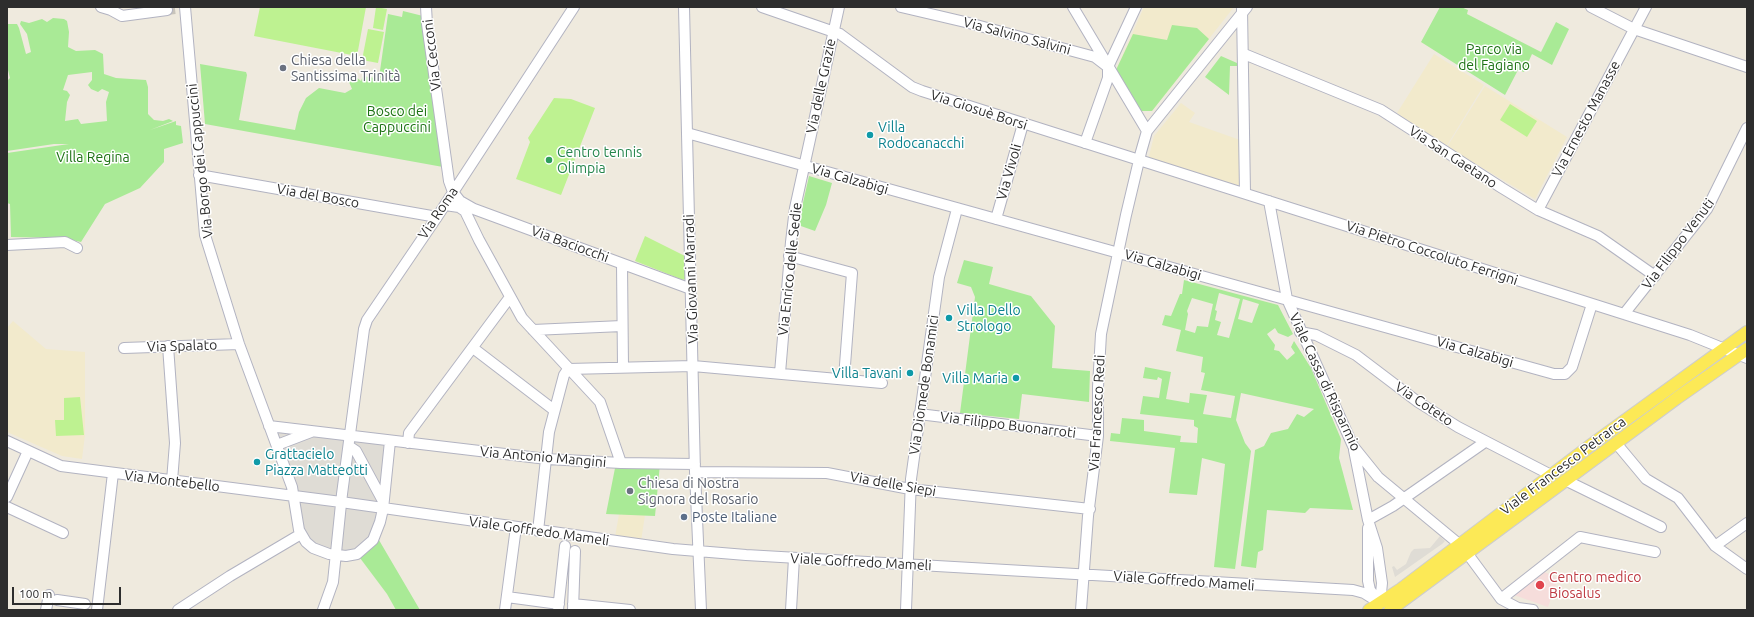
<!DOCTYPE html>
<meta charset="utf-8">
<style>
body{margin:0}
#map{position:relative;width:1754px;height:617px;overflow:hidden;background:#efeade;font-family:Ubuntu,sans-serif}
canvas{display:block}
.frame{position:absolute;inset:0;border:8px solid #2d2d2d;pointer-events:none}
.scale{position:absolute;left:12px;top:587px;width:109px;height:18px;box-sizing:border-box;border:2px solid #2d2d2d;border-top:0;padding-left:5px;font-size:12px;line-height:14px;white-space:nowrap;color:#2d2d2d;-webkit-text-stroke:3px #fff;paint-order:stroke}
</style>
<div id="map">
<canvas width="1754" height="617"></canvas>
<div class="frame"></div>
<div class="scale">100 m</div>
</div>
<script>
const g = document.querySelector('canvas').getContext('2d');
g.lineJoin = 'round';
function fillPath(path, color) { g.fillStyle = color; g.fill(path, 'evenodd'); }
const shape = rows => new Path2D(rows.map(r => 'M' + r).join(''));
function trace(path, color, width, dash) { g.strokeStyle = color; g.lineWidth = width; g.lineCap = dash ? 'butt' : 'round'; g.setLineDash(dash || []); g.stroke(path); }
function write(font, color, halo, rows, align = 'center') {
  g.font = font + ' Ubuntu,sans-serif'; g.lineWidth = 3; g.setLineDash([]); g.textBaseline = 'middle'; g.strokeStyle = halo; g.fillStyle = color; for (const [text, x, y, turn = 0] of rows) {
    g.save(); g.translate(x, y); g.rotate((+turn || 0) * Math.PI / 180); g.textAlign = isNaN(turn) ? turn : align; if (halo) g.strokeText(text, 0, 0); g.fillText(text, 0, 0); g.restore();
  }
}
fillPath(shape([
 [1144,7,1234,7,1152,111,1116,70],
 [1434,54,1484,85,1446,147,1397,113],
 [1485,86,1567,137,1535,199,1447,147],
 [1181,103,1195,113,1189,122,1240,140,1241,189,1148,160,1154,136],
 [13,321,46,349,85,352,85,435,82,459,62,456,7,432,7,328],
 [623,511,645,515,641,541,615,537,619,514,622,515]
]), '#f2eacc');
fillPath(shape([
 [1542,571,1558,578,1548,607,1514,595,1515,592]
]), '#f6dddb');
fillPath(shape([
 [1440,7,1461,7,1468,10,1467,14,1541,52,1556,22,1569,29,1552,65,1532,54,1524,72,1518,70,1505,95,1421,42],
 [403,11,423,16,443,167,205,124,200,64,246,72,247,75,239,120,295,130,299,112,306,98,319,88,345,93,352,89,346,75,351,73,361,81,363,76,387,80,379,78,388,14,402,17],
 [53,18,64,19,67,21,69,32,68,47,76,51,95,50,103,54,104,74,116,78,146,80,148,87,148,114,154,120,163,121,169,119,173,121,150,130,176,121,176,125,181,126,183,143,164,149,164,162,140,188,105,204,81,242,63,238,11,237,10,204,7,203,7,153,69,144,54,144,7,151,7,81,10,78,7,66,7,24,17,24,19,28,26,54,31,52,27,34,20,24,21,21,29,23,42,19,47,22],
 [92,72,92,80,88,85,91,89,98,92,102,89,109,92,106,102,107,121,81,124,78,119,65,121,67,102,70,95,67,91,63,90,68,75],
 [1172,25,1197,28,1209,39,1152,111,1139,111,1116,70,1133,34,1167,40],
 [1221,56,1237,63,1237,66,1230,66,1229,95,1205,77],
 [809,176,832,183,826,205,815,231,798,225],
 [964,260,993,267,989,284,1031,296,1055,326,1052,368,1090,371,1089,402,1022,394,1019,419,960,413,975,297,971,287,957,283],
 [1184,280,1278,305,1293,334,1288,337,1278,333,1275,328,1267,334,1275,345,1274,350,1279,351,1287,360,1295,353,1291,347,1294,341,1311,368,1341,439,1339,458,1353,510,1310,508,1305,513,1267,510,1263,550,1258,552,1256,568,1241,566,1255,450,1264,446,1271,433,1288,429,1297,414,1304,417,1314,409,1241,393,1236,420,1245,443,1251,451,1235,569,1214,567,1225,464,1202,458,1197,495,1169,493,1175,448,1110,441,1111,433,1120,434,1122,418,1144,420,1144,431,1181,436,1180,442,1197,443,1198,428,1194,426,1194,420,1140,414,1143,396,1159,398,1162,379,1158,377,1157,380,1143,378,1145,367,1171,372,1166,399,1189,403,1190,393,1207,395,1203,414,1231,418,1235,396,1201,390,1205,373,1201,372,1203,357,1176,351,1181,330,1162,325,1165,315,1171,316,1180,294,1182,294],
 [1219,293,1240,299,1229,338,1217,335,1221,322,1215,320,1217,311,1215,310],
 [1192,298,1213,304,1208,327,1197,326,1195,333,1185,330,1188,314,1187,311],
 [1243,299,1259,304,1252,323,1238,319],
 [616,463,660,464,655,516,606,514],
 [376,535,420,610,396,610,387,594,357,554]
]), '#a9ea96');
fillPath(shape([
 [260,7,366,7,357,56,254,36],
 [376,7,387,9,383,30,373,28],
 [368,29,384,32,378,63,362,60],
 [554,98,571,99,595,108,561,195,516,179,530,142,528,138],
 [1510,104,1537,121,1527,137,1500,120],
 [645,236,685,256,685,279,683,280,635,261],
 [80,397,84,435,56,436,55,420,64,420,64,398]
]), '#bef291');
fillPath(shape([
 [270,423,393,438,386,509,362,554,312,550,289,496],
 [1440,536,1445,541,1442,544,1395,577,1392,567,1394,566,1397,570,1406,564,1411,552,1414,549,1430,548]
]), '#dfdcd5');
trace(shape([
 [167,10,175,9]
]), '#c8c4bb', 10, [10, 5]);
const minor = shape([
 [101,7,111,10,122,16,167,10],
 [185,7,205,235,239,344,292,487,299,530,306,542,313,548,329,554,346,556,357,554,373,540,380,522,383,509,390,441],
 [426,7,427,24,449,181,453,192,460,201,474,209,691,289],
 [684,7,695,472,701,610],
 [762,7,840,34,912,87,922,91,1690,335,1747,358],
 [901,7,965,22,1095,57,1108,67],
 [1073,7,1147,131],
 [1591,7,1634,29,1747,67],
 [1242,9,1245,193],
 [1244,54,1381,110,1502,188,1538,210,1598,236,1655,276],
 [687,133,1554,374,1565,374,1572,367,1592,304],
 [1085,143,1108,78,1108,67,1136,7],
 [199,175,437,217],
 [1269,201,1287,299,1353,446,1378,477,1459,544],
 [445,205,459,207,465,211,479,240,522,318,600,402,621,463],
 [1538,210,1646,7],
 [996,219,1023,124],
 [7,245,65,242,77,248],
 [789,256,852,273,844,378],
 [622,264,623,367],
 [1624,314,1707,209,1747,128],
 [533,330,622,326],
 [1300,332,1316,335,1356,355,1418,402,1458,427,1551,475],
 [168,346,175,443,172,481],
 [124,348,239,344],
 [473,348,554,410],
 [568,369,693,366,882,383],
 [780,373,791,242,795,208,839,7],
 [919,414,1098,436],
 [269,426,547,459,621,463,695,464],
 [7,441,61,466,341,502,673,549,746,555,1353,590,1364,593,1380,603],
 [408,443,409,433,510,297],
 [1616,443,1646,479,1678,498,1715,546,1747,569],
 [277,445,311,432],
 [350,447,356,451,383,501],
 [1354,450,1368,520,1377,548,1382,583,1380,603],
 [695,472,827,473,910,489,1090,509],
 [1565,480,1661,527],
 [7,497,28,451],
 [7,507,63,533],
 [1368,520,1393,506,1485,442],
 [1368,528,1368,581,1370,590,1377,599],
 [538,531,549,432,564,375,568,369],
 [1715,546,1747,523],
 [1467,553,1501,599,1518,608,1533,610],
 [507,597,559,604],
 [1501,599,1580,537,1655,552],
 [57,600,85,604],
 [573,604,630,610],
 [46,610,49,595],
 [97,610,113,473],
 [178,610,230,576,301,534],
 [323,610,333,582,342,494,364,329,367,320,437,217,574,7],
 [505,610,516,527],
 [558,610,565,546],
 [573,610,575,551],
 [791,610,794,558],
 [906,610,911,479,939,277,957,209],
 [1081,610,1088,516,1098,436,1098,387,1101,334,1126,215,1141,152,1147,131,1247,7]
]);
const major = shape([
 [1369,610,1401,589,1591,445,1747,332],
 [1390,610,1677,398,1747,349]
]);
trace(minor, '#b2b3c1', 12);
trace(major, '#cdcdcd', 14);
trace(minor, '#fff', 10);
trace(major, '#fce956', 12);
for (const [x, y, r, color] of [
 [283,68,4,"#6b7280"],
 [870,135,4,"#0f9aa8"],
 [549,160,4,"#2e9e5b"],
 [949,318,4,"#0f9aa8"],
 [910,373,4,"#0f9aa8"],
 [1016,378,4,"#0f9aa8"],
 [257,462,4,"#0f9aa8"],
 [630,491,4,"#6b7280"],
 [684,517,4,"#5c6f8a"],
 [1540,585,5,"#e0444e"]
]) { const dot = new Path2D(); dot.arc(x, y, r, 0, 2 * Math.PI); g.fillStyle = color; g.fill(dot); trace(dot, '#fff', 1.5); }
write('14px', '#2d2d2d', '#fff', [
 ["Via Salvino Salvini",1017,36,15],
 ["Via Cecconi",432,55,-97],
 ["Via delle Grazie",821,86,-78],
 ["Via Giosuè Borsi",979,110,18],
 ["Via Ernesto Manasse",1586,119,-62],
 ["Via San Gaetano",1453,157,33],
 ["Via Borgo dei Cappuccini",200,161,-96],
 ["Via Vivoli",1009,172,-74],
 ["Via Calzabigi",850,179,16],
 ["Via del Bosco",318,196,10],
 ["Via Roma",438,213,-56],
 ["Via Baciocchi",570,244,20],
 ["Via Filippo Venuti",1678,244,-53],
 ["Via Pietro Coccoluto Ferrigni",1432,253,18],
 ["Via Calzabigi",1163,265,16],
 ["Via Enrico delle Sedie",790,269,-84],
 ["Via Giovanni Marradi",691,279,-92],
 ["Via Spalato",182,346,-2],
 ["Via Calzabigi",1475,352,16],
 ["Viale Cassa di Risparmio",1325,382,65],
 ["Via Diomede Bonamici",924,385,-82],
 ["Via Coteto",1424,404,34],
 ["Via Francesco Redi",1097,413,-87],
 ["Via Filippo Buonarroti",1008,425,7],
 ["Via Antonio Mangini",543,457,5],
 ["Viale Francesco Petrarca",1563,466,-37],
 ["Via Montebello",172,481,7],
 ["Via delle Siepi",893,484,10],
 ["Viale Goffredo Mameli",539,531,8],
 ["Viale Goffredo Mameli",861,562,3],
 ["Viale Goffredo Mameli",1184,581,4]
]);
write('14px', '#1d7214', '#fff', [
 ["Parco via",1494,49],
 ["del Fagiano",1494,65],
 ["Bosco dei",397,111],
 ["Cappuccini",397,127],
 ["Villa Regina",93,157]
]);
write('14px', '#5b616d', '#fff', [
 ["Chiesa della",291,60],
 ["Santissima Trinità",291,76],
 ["Chiesa di Nostra",638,483],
 ["Signora del Rosario",638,499]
], 'left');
write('14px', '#0d838f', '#fff', [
 ["Villa",878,127],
 ["Rodocanacchi",878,143],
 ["Villa Dello",957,310],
 ["Strologo",957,326],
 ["Villa Tavani",902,373,"right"],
 ["Villa Maria",1008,378,"right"],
 ["Grattacielo",265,454],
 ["Piazza Matteotti",265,470]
], 'left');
write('14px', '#27864d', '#fff', [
 ["Centro tennis",557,152],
 ["Olimpia",557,168]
], 'left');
write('14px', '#4e5e75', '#fff', [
 ["Poste Italiane",692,517]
], 'left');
write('14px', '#be3a42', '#fff', [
 ["Centro medico",1549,577],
 ["Biosalus",1549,593]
], 'left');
</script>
